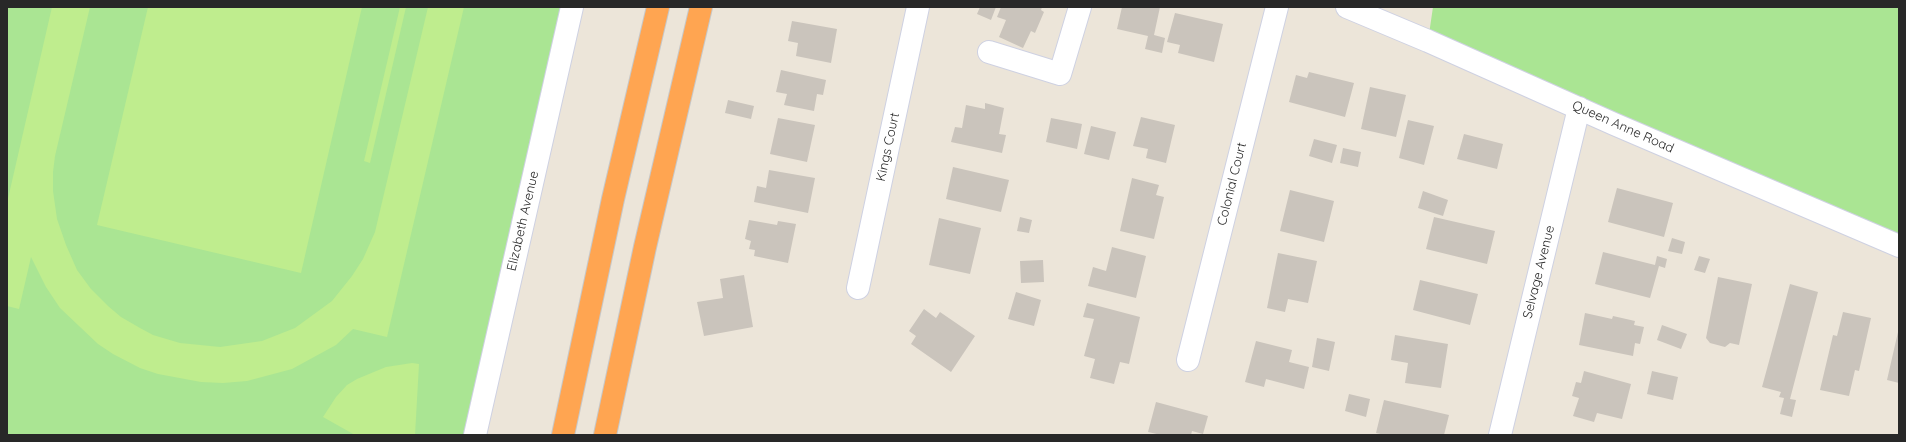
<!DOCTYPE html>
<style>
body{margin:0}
#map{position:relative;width:1906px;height:442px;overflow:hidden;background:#ece5d9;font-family:Quicksand,sans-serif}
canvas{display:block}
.frame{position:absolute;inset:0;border:8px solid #282828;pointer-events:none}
</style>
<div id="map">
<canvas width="1906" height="442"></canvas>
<div class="frame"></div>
</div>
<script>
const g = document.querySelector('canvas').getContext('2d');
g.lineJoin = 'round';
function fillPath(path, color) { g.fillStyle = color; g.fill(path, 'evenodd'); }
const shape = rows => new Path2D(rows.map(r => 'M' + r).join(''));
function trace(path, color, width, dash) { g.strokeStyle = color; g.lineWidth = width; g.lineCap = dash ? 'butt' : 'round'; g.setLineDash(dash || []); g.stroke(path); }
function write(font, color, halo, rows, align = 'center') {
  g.font = font + ' Quicksand,sans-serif'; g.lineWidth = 3; g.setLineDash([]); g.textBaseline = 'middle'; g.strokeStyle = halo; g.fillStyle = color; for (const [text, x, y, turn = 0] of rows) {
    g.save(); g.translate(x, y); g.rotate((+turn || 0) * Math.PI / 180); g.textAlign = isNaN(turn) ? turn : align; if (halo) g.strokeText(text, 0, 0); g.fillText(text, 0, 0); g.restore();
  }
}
fillPath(shape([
 [7,7,572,7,475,435,7,435],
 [1433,7,1899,7,1899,246,1428,41]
]), '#aae593');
fillPath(shape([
 [52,7,90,7,55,156,53,172,53,191,57,219,66,245,77,270,91,289,108,306,121,317,140,328,153,335,180,343,220,347,262,341,295,328,332,301,352,276,363,259,375,232,428,7,464,7,387,337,353,329,336,345,292,369,247,381,223,383,201,382,158,374,140,368,113,354,98,344,60,308,46,287,31,257,19,309,7,306,7,203],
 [148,7,362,7,301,273,97,225],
 [400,7,406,7,370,163,364,161],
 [412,363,419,364,415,435,355,435,323,417,336,397,347,385,357,379,386,367]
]), '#bfed8e');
fillPath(shape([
 [980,7,996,7,991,20,977,14],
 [1001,7,1042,7,1041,10,1044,12,1035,33,1031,31,1023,48,999,37,1006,20,997,17],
 [1122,7,1160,7,1154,35,1165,38,1162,53,1145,49,1148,36,1117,29],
 [1175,13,1223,24,1214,62,1178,53,1180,45,1167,42],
 [792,21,837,29,831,63,796,56,798,43,788,41],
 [781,70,826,80,823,95,817,94,814,111,784,105,787,94,776,92],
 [1309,72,1354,83,1345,117,1289,102,1296,75,1307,78],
 [1370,87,1406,95,1396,137,1361,129],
 [728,100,754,106,751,119,725,113],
 [985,103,1004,108,999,134,1006,135,1002,153,951,142,955,127,962,128,966,105,985,109],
 [1141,117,1175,125,1166,163,1146,158,1148,149,1133,146],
 [778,118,815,125,807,162,770,154],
 [1051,118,1082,124,1077,149,1046,142],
 [1408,120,1434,126,1424,165,1399,158],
 [1091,126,1116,132,1109,160,1084,154],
 [1464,134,1503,144,1497,169,1457,159],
 [1314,139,1337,145,1332,163,1309,156],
 [1343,148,1361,152,1358,167,1340,163],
 [953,167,1009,180,1001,212,946,199],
 [769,170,815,178,808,213,754,202,757,186,766,188],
 [1132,178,1159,185,1156,195,1164,197,1154,239,1120,231],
 [1617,188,1673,203,1664,237,1608,222],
 [1290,190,1334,201,1324,242,1280,231],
 [1423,191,1448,200,1443,216,1418,208],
 [1020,217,1032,220,1029,233,1017,231],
 [1434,217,1495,231,1487,264,1426,249],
 [939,218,981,228,970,274,929,265],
 [749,220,777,225,778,221,796,224,788,263,754,256,755,250,749,249,751,241,745,239],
 [1672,238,1685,242,1682,254,1668,251],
 [1112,247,1146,256,1136,298,1088,286,1093,267,1106,271],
 [1603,252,1655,265,1657,256,1667,259,1665,268,1659,266,1650,298,1595,284],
 [1278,253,1317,261,1308,303,1288,299,1285,312,1267,308],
 [1699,256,1710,259,1705,273,1694,270],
 [1043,260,1044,282,1021,283,1020,261],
 [744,275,753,327,704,336,697,302,723,298,720,279],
 [1718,277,1752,284,1739,345,1730,343,1725,347,1710,343,1706,338],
 [1420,280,1478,294,1470,325,1413,310],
 [1790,284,1818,292,1790,399,1796,400,1792,417,1780,414,1784,398,1779,397,1781,392,1762,387],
 [1016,292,1041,300,1034,326,1008,319],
 [1087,303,1140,317,1129,364,1120,362,1114,384,1090,378,1095,359,1084,356,1094,319,1083,317],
 [924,309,936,318,940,312,975,336,951,372,911,344,916,336,909,331],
 [1843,312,1871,318,1859,371,1855,370,1849,396,1820,390,1833,335,1837,336],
 [1585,313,1612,319,1613,316,1635,321,1634,325,1644,327,1640,344,1635,343,1633,356,1579,345],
 [1662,325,1687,334,1681,349,1657,340],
 [1898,332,1899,332,1899,383,1887,380],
 [1395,335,1448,344,1441,388,1405,383,1408,363,1391,360],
 [1317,338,1335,342,1329,371,1312,367],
 [1256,341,1292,350,1289,362,1309,367,1304,389,1266,379,1264,387,1245,382],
 [1584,371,1631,384,1622,419,1597,413,1594,422,1573,416,1579,398,1572,396,1576,382,1581,383],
 [1652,371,1678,377,1673,400,1647,394],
 [1349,394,1370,399,1366,417,1345,411],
 [1384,400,1449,415,1444,435,1385,435,1376,433],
 [1156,402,1208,416,1203,434,1192,431,1191,435,1161,435,1148,432]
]), '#cac4bc');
const minor = shape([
 [1347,7,1428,41,1614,124,1899,246],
 [989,52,1060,74,1080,7],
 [858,288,918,7],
 [1188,360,1277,7],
 [475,435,572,7],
 [1500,435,1579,108]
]);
const highway = shape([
 [563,435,613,199,658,7],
 [605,435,645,247,701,7]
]);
trace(minor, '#ced1e2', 24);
trace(highway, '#c7c7c7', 24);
trace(minor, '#fff', 22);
trace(highway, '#ffa551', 22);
write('13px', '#282828', '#fff', [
 ["Queen Anne Road",1623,127,24],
 ["Kings Court",888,147,-78],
 ["Colonial Court",1232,184,-76],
 ["Elizabeth Avenue",523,221,-77],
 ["Selvage Avenue",1539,272,-76]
]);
</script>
